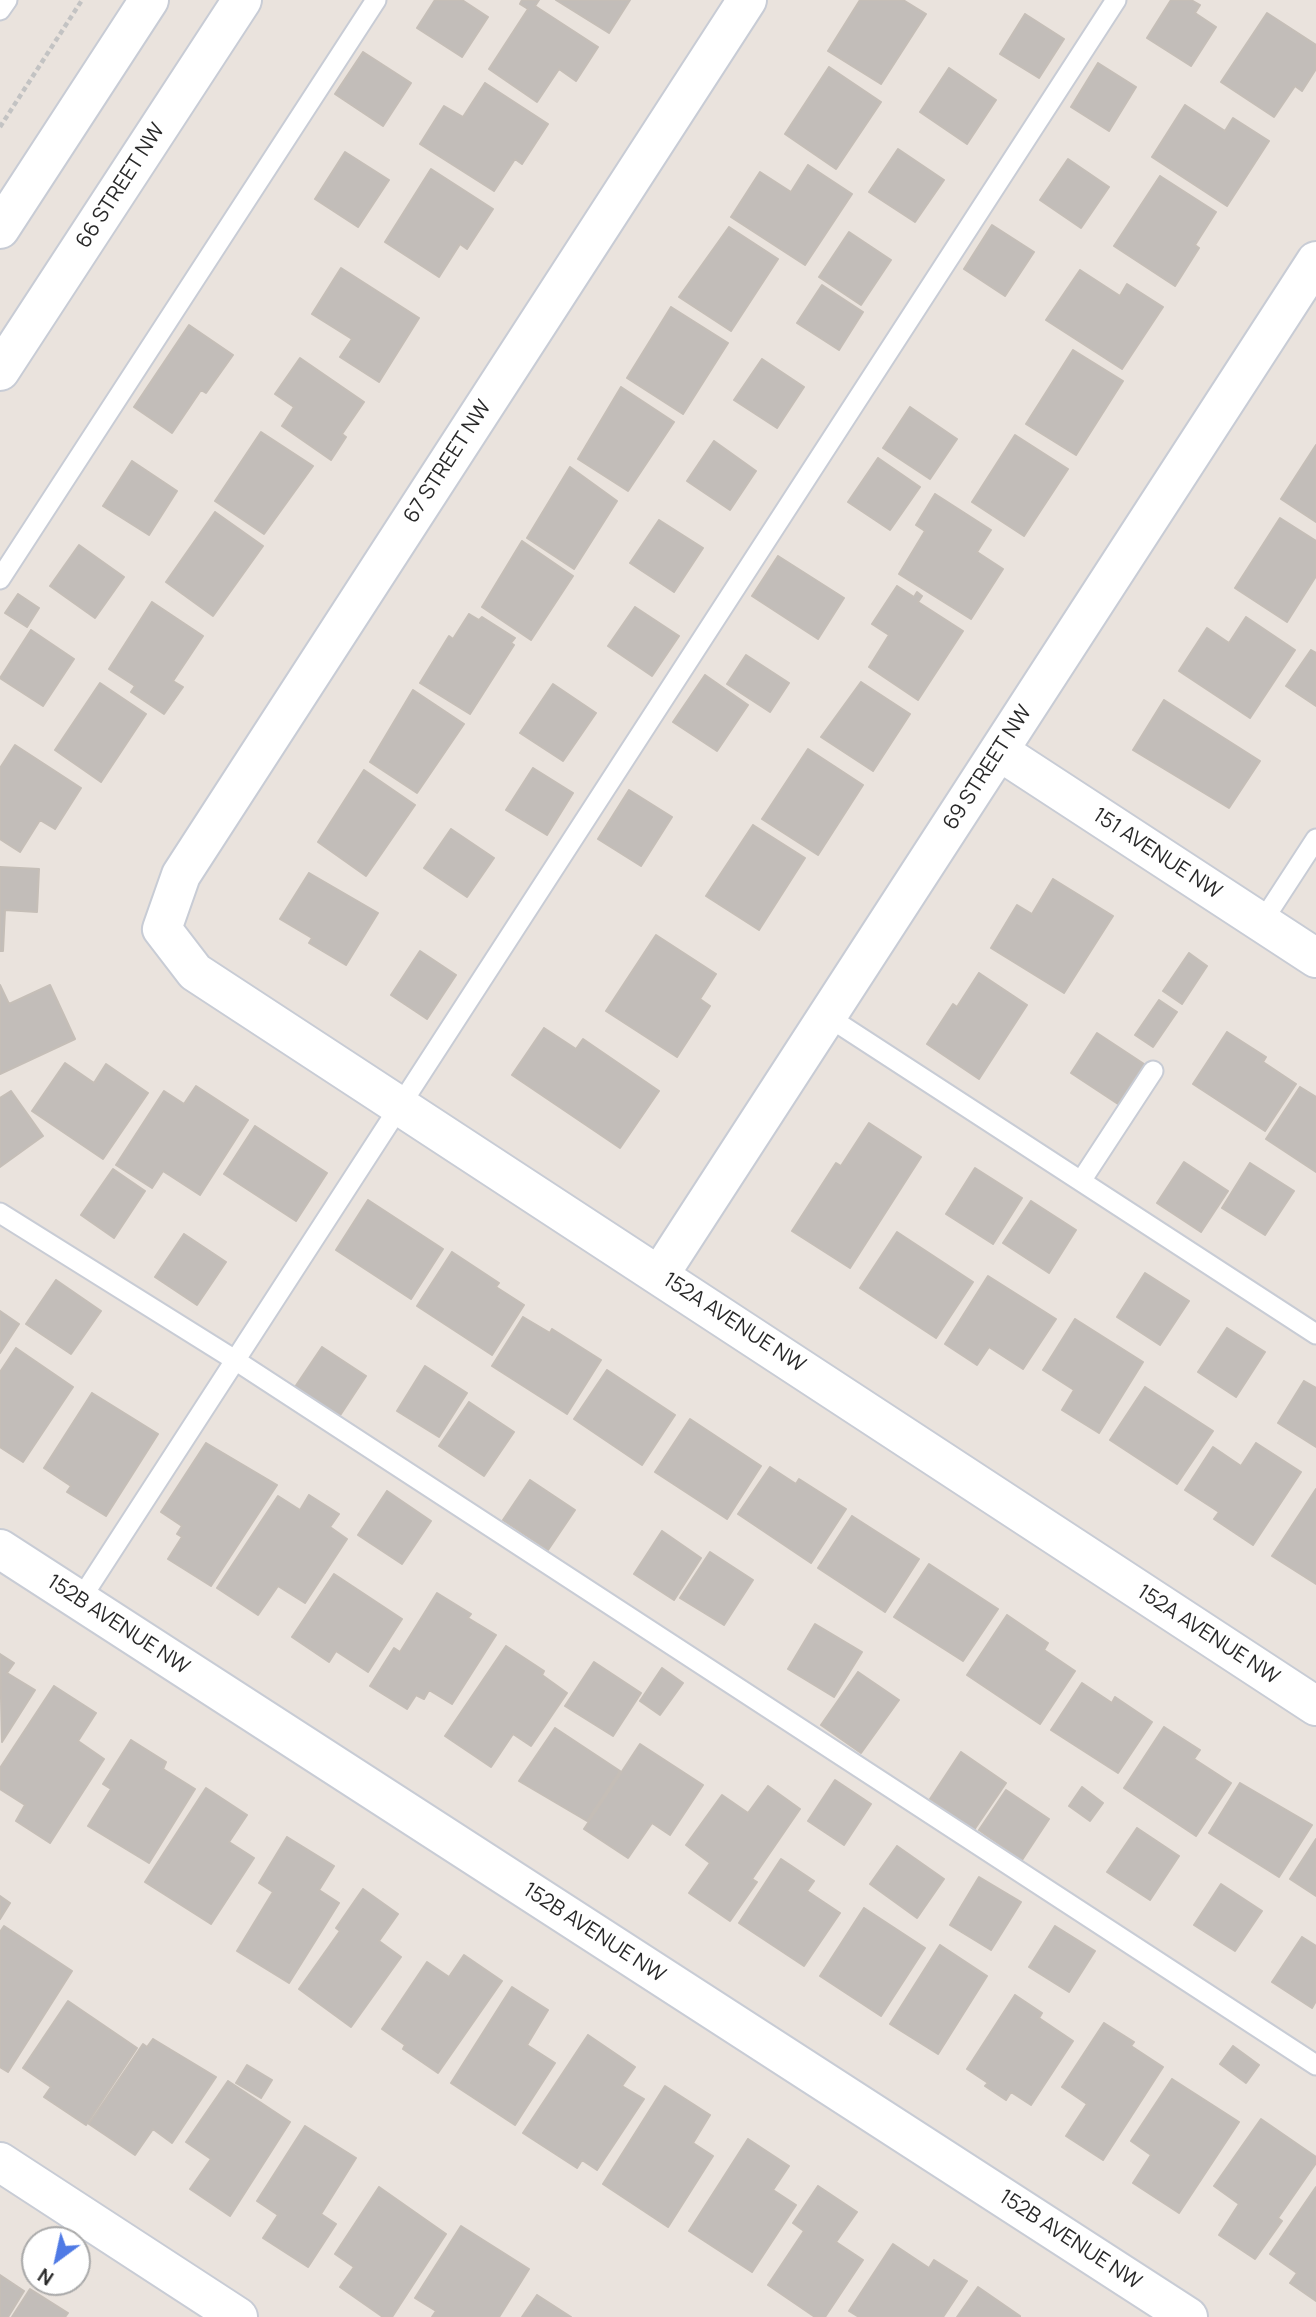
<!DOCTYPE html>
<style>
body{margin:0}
#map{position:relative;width:1316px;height:2317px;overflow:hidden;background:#eae3dd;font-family:Manrope,sans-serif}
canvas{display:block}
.north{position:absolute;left:21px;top:2226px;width:70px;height:70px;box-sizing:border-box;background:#fff;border:2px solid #a9a9a9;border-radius:50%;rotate:213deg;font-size:19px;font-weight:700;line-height:28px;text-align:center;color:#292929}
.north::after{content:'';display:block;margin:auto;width:24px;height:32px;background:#4f7ae5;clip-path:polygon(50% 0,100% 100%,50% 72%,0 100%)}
</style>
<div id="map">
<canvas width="1316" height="2317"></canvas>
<div class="north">N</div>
</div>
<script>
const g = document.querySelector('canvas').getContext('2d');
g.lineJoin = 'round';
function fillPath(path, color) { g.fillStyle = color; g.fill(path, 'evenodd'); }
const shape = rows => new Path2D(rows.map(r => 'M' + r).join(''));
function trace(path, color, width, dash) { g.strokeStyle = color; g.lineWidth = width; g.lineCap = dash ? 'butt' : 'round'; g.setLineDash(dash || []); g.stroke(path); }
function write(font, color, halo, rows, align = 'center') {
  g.font = font + ' Manrope,sans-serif'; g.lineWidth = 5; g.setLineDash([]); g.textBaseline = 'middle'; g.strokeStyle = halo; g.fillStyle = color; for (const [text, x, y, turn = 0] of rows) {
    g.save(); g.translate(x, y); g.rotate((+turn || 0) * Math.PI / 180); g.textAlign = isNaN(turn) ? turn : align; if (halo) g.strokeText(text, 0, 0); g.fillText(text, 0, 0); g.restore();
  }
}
const building = shape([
 [435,0,462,0,488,17,462,57,417,28,435,0],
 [522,0,539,0,535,6,598,47,576,81,559,69,537,102,489,69,528,9,520,4,522,0],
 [556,0,630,0,609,33,556,0],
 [860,0,903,0,926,14,881,84,828,51,860,0],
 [1171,0,1191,0,1200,5,1195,13,1216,27,1191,66,1147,38,1171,0],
 [1267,13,1316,45,1316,69,1302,91,1295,86,1274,117,1221,82,1267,13],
 [1025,14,1064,39,1039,78,1000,54,1025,14],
 [363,52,411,83,383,126,335,94,363,52],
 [1098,63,1136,87,1109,131,1071,107,1098,63],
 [829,67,881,102,836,169,785,134,829,67],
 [949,68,996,100,967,144,920,112,949,68],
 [485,83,548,124,522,164,515,159,494,191,420,144,444,106,463,117,485,83],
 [1185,105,1225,131,1233,118,1269,141,1227,206,1152,157,1185,105],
 [898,149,944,180,915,222,869,192,898,149],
 [345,152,389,180,358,227,315,199,345,152],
 [1068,159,1109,187,1081,228,1040,200,1068,159],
 [808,165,852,194,805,265,731,217,760,172,791,192,808,165],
 [431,169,493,209,467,249,460,244,439,277,385,242,431,169],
 [1160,176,1216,212,1195,245,1199,248,1175,286,1114,246,1160,176],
 [992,225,1034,252,1005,296,964,269,992,225],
 [729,227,778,259,731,331,679,297,729,227],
 [849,232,891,260,861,305,819,277,849,232],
 [341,268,419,318,379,382,340,357,352,339,312,314,341,268],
 [1080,270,1120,296,1127,284,1163,307,1122,369,1046,320,1080,270],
 [822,285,863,312,839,350,797,323,822,285],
 [671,307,728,343,683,414,627,378,671,307],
 [189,325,233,355,206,393,201,390,172,433,134,407,189,325],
 [1073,350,1123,381,1076,455,1026,424,1073,350],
 [300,358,364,402,342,434,346,437,331,460,282,426,294,407,275,394,300,358],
 [762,359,804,387,777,428,734,400,762,359],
 [621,387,674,422,628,491,578,459,621,387],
 [910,407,957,439,930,479,883,448,910,407],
 [261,432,313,466,264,534,215,501,261,432],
 [1015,435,1068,469,1024,536,972,502,1015,435],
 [714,441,756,471,730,510,687,481,714,441],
 [1316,445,1316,522,1281,499,1316,445],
 [878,458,920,487,890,530,848,502,878,458],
 [132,461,177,491,149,535,103,506,132,461],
 [570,467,617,501,574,569,527,538,570,467],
 [935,494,991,530,977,552,1003,569,971,619,899,574,925,531,916,525,935,494],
 [215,512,263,546,213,616,166,582,215,512],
 [1280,518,1316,541,1316,576,1287,622,1235,588,1280,518],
 [659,520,703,548,674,592,630,563,659,520],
 [522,541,573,576,531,640,482,607,522,541],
 [79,545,124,577,95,618,50,586,79,545],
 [778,556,844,598,818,639,752,596,778,556],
 [897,586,914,597,917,592,922,596,918,602,963,631,918,700,869,667,889,635,872,624,897,586],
 [18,594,39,608,27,627,5,613,18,594],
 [152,602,203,636,173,681,183,687,164,714,131,692,135,686,109,669,152,602],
 [635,607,679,636,652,676,608,646,635,607],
 [469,614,479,620,482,617,515,638,511,643,514,645,470,714,420,683,449,636,453,639,469,614],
 [1246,617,1295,650,1250,718,1179,671,1207,628,1229,643,1246,617],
 [31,630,74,659,43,706,0,678,31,630],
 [1311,650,1316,653,1316,706,1286,686,1311,650],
 [746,655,789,683,770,712,727,684,746,655],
 [705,675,748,705,717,751,673,722,705,675],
 [861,682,910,714,873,771,821,737,861,682],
 [100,683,146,714,101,782,55,750,100,683],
 [553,684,596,713,563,761,520,733,553,684],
 [413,690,464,724,417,793,370,762,413,690],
 [1164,700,1260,761,1229,808,1133,750,1164,700],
 [15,745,81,788,55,829,40,820,20,852,0,839,0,768,15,745],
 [808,749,863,785,818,855,762,819,808,749],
 [533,768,573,793,547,835,506,810,533,768],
 [364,770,415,805,366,876,318,842,364,770],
 [629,790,672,817,641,866,598,839,629,790],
 [753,825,805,858,759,930,706,896,753,825],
 [451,829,494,858,467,897,424,868,451,829],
 [0,867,39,869,37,912,5,910,3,951,0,951,0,867],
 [309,873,378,913,346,965,309,943,312,938,280,919,309,873],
 [1053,879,1113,916,1064,993,991,948,1017,905,1032,914,1053,879],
 [656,935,716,974,700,999,710,1006,677,1057,606,1011,656,935],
 [420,951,456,975,427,1019,391,995,420,951],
 [1189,953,1207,966,1182,1004,1163,991,1189,953],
 [979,973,1027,1005,979,1079,927,1044,953,1004,957,1007,979,973],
 [0,985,9,1004,50,985,75,1039,0,1074,0,985],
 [1159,1000,1177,1012,1153,1047,1135,1035,1159,1000],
 [544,1028,576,1049,583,1039,659,1091,620,1148,512,1075,544,1028],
 [1227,1032,1266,1057,1263,1062,1296,1084,1265,1131,1193,1084,1227,1032],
 [1097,1033,1144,1064,1118,1104,1071,1073,1097,1033],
 [65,1063,94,1083,106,1064,148,1093,103,1159,32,1111,65,1063],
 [196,1086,248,1120,200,1195,163,1171,152,1188,116,1165,164,1091,184,1104,196,1086],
 [1300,1087,1316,1097,1316,1172,1266,1139,1300,1087],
 [11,1091,43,1136,0,1167,0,1098,11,1091],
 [869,1123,921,1157,850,1268,792,1231,836,1163,841,1166,869,1123],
 [255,1126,327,1173,296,1221,224,1174,255,1126],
 [1184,1162,1228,1191,1201,1232,1157,1203,1184,1162],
 [1250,1163,1294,1191,1265,1235,1222,1208,1250,1163],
 [975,1168,1022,1198,993,1244,946,1214,975,1168],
 [113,1169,145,1191,114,1238,81,1215,113,1169],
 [368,1200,443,1249,411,1299,336,1250,368,1200],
 [1031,1201,1076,1230,1049,1273,1003,1243,1031,1201],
 [897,1232,973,1282,936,1338,860,1288,897,1232],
 [184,1234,226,1262,197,1305,155,1277,184,1234],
 [452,1252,499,1283,496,1287,524,1305,492,1355,417,1306,452,1252],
 [1145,1273,1189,1301,1160,1345,1117,1317,1145,1273],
 [988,1276,1056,1319,1023,1369,989,1347,977,1365,945,1344,988,1276],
 [56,1280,101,1311,71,1354,26,1324,56,1280],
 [0,1311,19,1324,0,1353,0,1311],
 [523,1317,550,1333,552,1329,601,1360,567,1414,492,1366,523,1317],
 [1075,1319,1143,1362,1099,1433,1062,1410,1074,1390,1043,1370,1075,1319],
 [1227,1328,1265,1352,1236,1397,1198,1372,1227,1328],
 [322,1347,366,1376,339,1417,295,1387,322,1347],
 [16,1348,73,1387,23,1462,0,1447,0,1372,16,1348],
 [425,1366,467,1393,439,1437,397,1411,425,1366],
 [607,1370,675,1415,642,1465,574,1419,607,1370],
 [1304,1381,1316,1388,1316,1447,1278,1423,1304,1381],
 [1145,1387,1213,1431,1177,1484,1110,1440,1145,1387],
 [92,1393,158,1434,106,1516,67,1492,71,1486,44,1468,92,1393],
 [469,1402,514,1432,484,1476,439,1446,469,1402],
 [690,1419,761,1466,727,1519,655,1472,690,1419],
 [206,1443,277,1485,211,1586,168,1559,182,1537,177,1534,182,1526,161,1512,206,1443],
 [1256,1443,1301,1472,1253,1545,1214,1519,1219,1512,1185,1490,1213,1447,1241,1466,1256,1443],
 [770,1467,796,1484,799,1479,846,1509,811,1563,738,1514,770,1467],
 [530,1480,575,1510,548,1550,503,1520,530,1480],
 [1316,1489,1316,1584,1272,1556,1316,1489],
 [387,1491,431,1521,402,1564,358,1535,387,1491],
 [309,1495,339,1514,330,1527,347,1539,305,1603,278,1586,258,1615,217,1588,278,1496,300,1510,309,1495],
 [852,1516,919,1559,885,1612,818,1568,852,1516],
 [662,1531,701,1558,674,1600,634,1574,662,1531],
 [710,1552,753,1580,724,1625,680,1598,710,1552],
 [929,1564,998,1609,963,1661,894,1617,929,1564],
 [334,1574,402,1619,368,1672,336,1651,329,1662,292,1637,334,1574],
 [437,1593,471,1614,468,1618,496,1635,452,1704,429,1690,424,1699,416,1695,407,1709,370,1686,394,1648,400,1652,437,1593],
 [1007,1615,1048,1643,1044,1650,1075,1671,1040,1724,967,1675,1007,1615],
 [815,1624,862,1652,834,1697,788,1669,815,1624],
 [506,1646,544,1671,542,1675,567,1693,531,1746,513,1734,491,1767,445,1736,506,1646],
 [0,1654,14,1663,7,1673,35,1690,2,1742,0,1654],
 [594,1662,641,1693,613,1736,565,1706,594,1662],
 [662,1668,683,1683,660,1715,640,1701,662,1668],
 [858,1672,899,1700,861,1753,821,1725,858,1672],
 [1082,1683,1112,1703,1115,1697,1152,1722,1118,1773,1051,1730,1082,1683],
 [54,1686,96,1713,78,1741,104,1759,50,1843,16,1821,25,1805,0,1789,0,1768,54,1686],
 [1164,1727,1200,1750,1194,1759,1231,1783,1196,1836,1124,1788,1164,1727],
 [555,1728,620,1771,587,1821,519,1781,555,1728],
 [131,1740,166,1762,163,1769,195,1789,149,1863,88,1826,111,1789,103,1784,131,1740],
 [640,1744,703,1785,670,1835,652,1823,628,1858,584,1829,640,1744],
 [961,1752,1006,1783,974,1830,930,1799,961,1752],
 [835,1780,871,1804,844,1845,808,1821,835,1780],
 [1240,1783,1312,1825,1279,1877,1209,1833,1240,1783],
 [768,1786,800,1809,752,1879,757,1882,730,1921,689,1893,710,1863,686,1845,722,1795,748,1813,768,1786],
 [1082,1787,1103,1803,1090,1821,1069,1806,1082,1787],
 [206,1788,247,1815,229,1842,254,1858,211,1924,145,1882,206,1788],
 [1006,1790,1049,1819,1022,1860,979,1830,1006,1790],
 [1137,1828,1179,1856,1150,1900,1107,1872,1137,1828],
 [287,1837,334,1866,319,1890,339,1903,289,1983,237,1951,273,1892,259,1883,287,1837],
 [1316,1839,1316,1896,1290,1879,1316,1839],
 [897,1846,944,1879,917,1918,870,1884,897,1846],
 [781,1859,814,1881,807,1891,840,1913,804,1966,739,1923,781,1859],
 [979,1877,1021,1902,991,1950,950,1925,979,1877],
 [1221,1884,1262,1911,1235,1951,1194,1925,1221,1884],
 [363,1889,398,1914,379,1941,401,1957,351,2027,299,1989,340,1931,336,1928,363,1889],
 [0,1896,10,1903,0,1919,0,1896],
 [864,1908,925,1948,881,2016,820,1976,864,1908],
 [4,1926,72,1971,8,2072,0,2067,0,1932,4,1926],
 [1055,1926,1095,1951,1069,1992,1029,1967,1055,1926],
 [1302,1937,1316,1946,1316,2001,1312,2008,1272,1982,1302,1937],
 [940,1945,987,1976,938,2054,890,2024,940,1945],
 [464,1955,502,1981,438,2073,403,2049,405,2045,382,2029,427,1962,449,1977,464,1955],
 [512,1987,548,2010,527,2045,555,2063,515,2125,451,2083,512,1987],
 [1015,1995,1042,2013,1039,2018,1073,2041,1031,2105,1011,2092,1006,2100,985,2086,988,2083,967,2069,1015,1995],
 [68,2001,137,2048,86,2125,44,2097,51,2087,23,2068,68,2001],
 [1104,2023,1134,2042,1131,2046,1163,2067,1103,2160,1066,2136,1087,2104,1062,2087,1104,2023],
 [588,2035,635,2067,622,2086,644,2099,597,2170,582,2160,577,2168,523,2133,588,2035],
 [153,2039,216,2077,172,2143,153,2129,135,2155,89,2124,143,2044,147,2047,153,2039],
 [1233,2046,1259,2065,1246,2083,1220,2064,1233,2046],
 [247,2065,272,2080,261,2098,236,2083,247,2065],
 [1172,2079,1239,2122,1179,2213,1133,2183,1151,2155,1131,2141,1172,2079],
 [228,2081,290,2122,230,2216,190,2189,211,2159,186,2142,228,2081],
 [665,2086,710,2115,693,2143,713,2156,668,2227,603,2184,665,2086],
 [1261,2119,1316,2157,1316,2163,1278,2218,1282,2221,1255,2259,1219,2235,1239,2204,1214,2186,1261,2119],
 [305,2126,356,2158,321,2214,336,2224,308,2267,263,2238,278,2215,257,2201,305,2126],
 [748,2139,789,2166,773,2190,796,2205,752,2272,689,2231,748,2139],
 [818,2186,857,2212,836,2242,863,2260,825,2317,815,2317,768,2285,804,2231,793,2223,818,2186],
 [379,2187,446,2234,392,2317,383,2317,340,2287,354,2267,335,2254,379,2187],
 [1316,2187,1316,2301,1290,2283,1297,2273,1270,2254,1316,2187],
 [461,2226,529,2269,499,2317,432,2317,436,2311,415,2298,461,2226],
 [893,2244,929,2268,934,2260,967,2281,943,2317,859,2317,849,2311,893,2244],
 [0,2275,24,2291,8,2317,0,2317,0,2275],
 [978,2287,1020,2316,1020,2317,957,2317,978,2287],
 [30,2289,68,2313,65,2317,12,2317,30,2289],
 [537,2295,571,2317,522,2317,537,2295]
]);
fillPath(building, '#c2bdb9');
trace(building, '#c5beb7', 2);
const lane = shape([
 [0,10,7,0],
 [0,579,376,0],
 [1262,922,1316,839],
 [827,1016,1316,1334],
 [1081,1181,1153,1071],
 [0,1213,235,1360,1316,2065],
 [80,1600,1116,0]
]);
const street = shape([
 [747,0,181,875,162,929,195,972,1316,1706],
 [999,751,1316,958],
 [660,1274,1316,261],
 [0,1549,1188,2317],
 [0,2162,238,2317]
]);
const secondary = shape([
 [0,229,149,0],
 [0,371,242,0]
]);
trace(lane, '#c8ccd5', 23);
trace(street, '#c8ccd5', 42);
trace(secondary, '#c8ccd5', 42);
trace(shape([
 [0,127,82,0]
]), '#c3c3c3', 4.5, [5, 3.5]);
trace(lane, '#fff', 19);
trace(street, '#fff', 38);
trace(secondary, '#fff', 38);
write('21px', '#292929', '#fff', [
 ["66 STREET NW",121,186,-57],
 ["67 STREET NW",448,462,-57],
 ["69 STREET NW",988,768,-57],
 ["151 AVENUE NW",1157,854,33],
 ["152A AVENUE NW",734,1323,33],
 ["152B AVENUE NW",118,1625,33],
 ["152A AVENUE NW",1208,1635,33],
 ["152B AVENUE NW",594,1933,33],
 ["152B AVENUE NW",1070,2240,33]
]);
</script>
